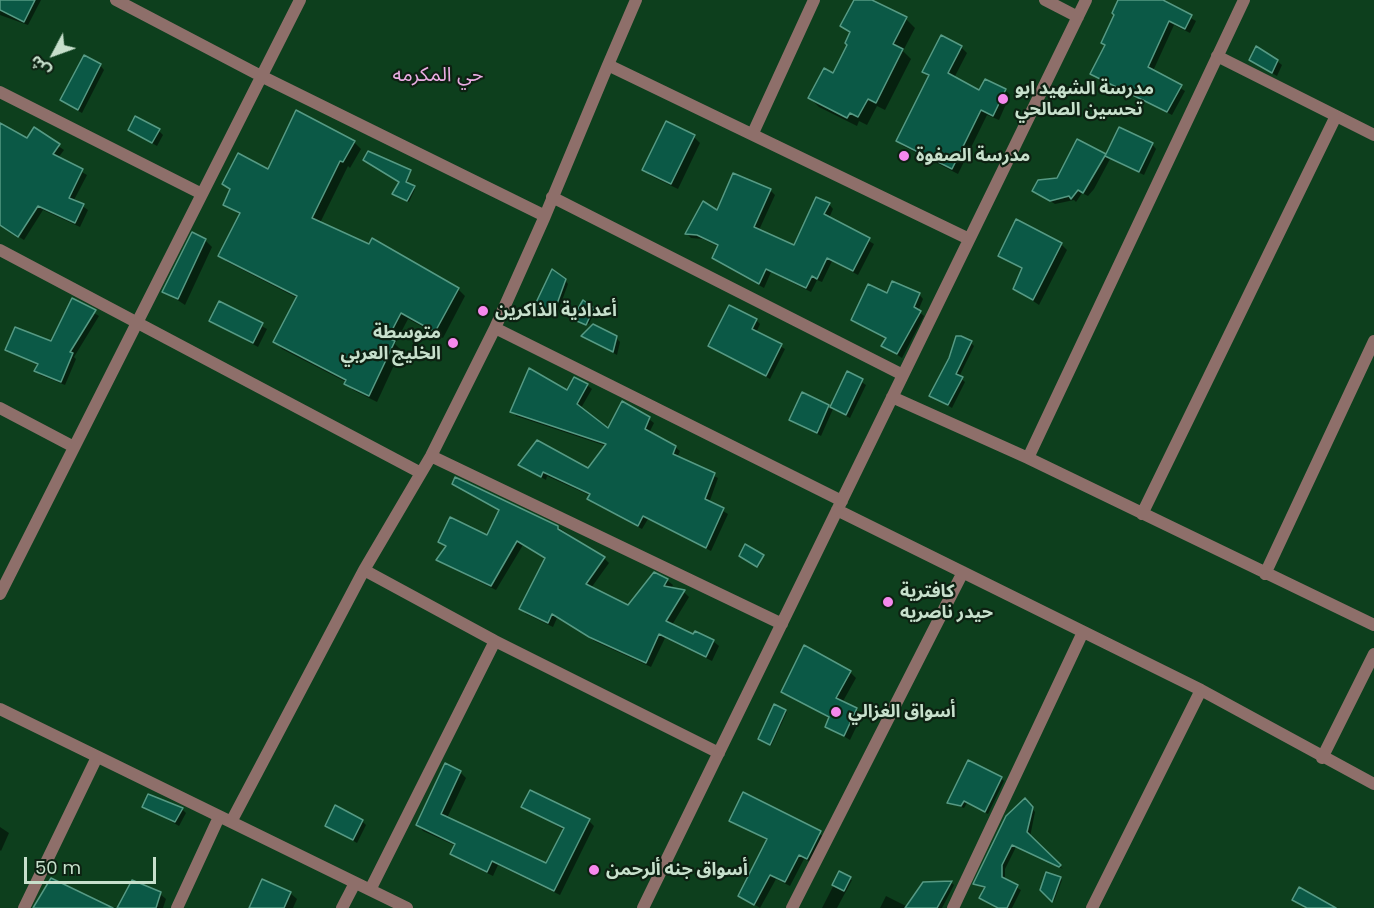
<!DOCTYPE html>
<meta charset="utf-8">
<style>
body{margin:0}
#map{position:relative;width:1374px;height:908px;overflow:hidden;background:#0d3f1d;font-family:Poppins,"Noto Sans Arabic",sans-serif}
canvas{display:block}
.north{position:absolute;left:24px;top:24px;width:60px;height:60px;-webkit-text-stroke:4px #0d2112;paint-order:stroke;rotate:229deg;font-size:16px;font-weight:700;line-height:24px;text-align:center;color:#c7e0cc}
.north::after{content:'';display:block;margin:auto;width:21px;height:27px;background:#c7e0cc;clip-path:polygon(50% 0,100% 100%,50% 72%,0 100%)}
.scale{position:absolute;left:24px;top:857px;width:132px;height:27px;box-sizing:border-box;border:3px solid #c7e0cc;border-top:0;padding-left:8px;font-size:18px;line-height:21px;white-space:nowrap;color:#c7e0cc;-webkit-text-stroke:4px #0d2112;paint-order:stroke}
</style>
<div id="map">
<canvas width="1374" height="908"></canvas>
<div class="north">ش</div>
<div class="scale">50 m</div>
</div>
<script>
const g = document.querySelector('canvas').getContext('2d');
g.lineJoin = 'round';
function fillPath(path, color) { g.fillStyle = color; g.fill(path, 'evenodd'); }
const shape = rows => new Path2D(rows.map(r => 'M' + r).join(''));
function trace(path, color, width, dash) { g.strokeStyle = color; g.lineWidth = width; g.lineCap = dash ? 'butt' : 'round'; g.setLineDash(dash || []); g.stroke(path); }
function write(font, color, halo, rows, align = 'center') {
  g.font = font + ' Poppins,"Noto Sans Arabic",sans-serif'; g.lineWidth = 4.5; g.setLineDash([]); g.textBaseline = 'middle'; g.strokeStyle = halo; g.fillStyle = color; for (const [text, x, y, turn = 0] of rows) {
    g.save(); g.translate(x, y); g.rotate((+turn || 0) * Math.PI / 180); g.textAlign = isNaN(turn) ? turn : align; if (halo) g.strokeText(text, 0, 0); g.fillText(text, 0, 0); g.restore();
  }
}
fillPath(shape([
 [1,0,41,0,28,25,0,15],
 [856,0,869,0,906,19,915,28,903,51,911,59,885,110,877,106,867,125,859,121,857,126,819,107,810,98,834,75,849,45,851,34,842,26],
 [1120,0,1158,0,1196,21,1190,33,1174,25,1153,71,1185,91,1172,115,1092,74,1106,46],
 [961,47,967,53,954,78,980,92,1005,90,1010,95,999,120,987,115,958,174,903,146,898,141,929,77,924,72],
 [1251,60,1277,61,1282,65,1277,76],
 [100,65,104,70,82,113,66,104,62,100],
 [0,125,27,140,34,129,64,150,58,158,87,175,74,200,88,210,80,227,43,210,24,240,0,225],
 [129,130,159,131,163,135,157,146],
 [694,137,700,143,678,189,651,176,644,169],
 [354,142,361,149,350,168,348,166,320,223,458,289,465,296,443,338,408,319,395,344,401,350,377,402,353,390,346,382,282,349,275,342,297,298,227,262,220,255,240,215,225,204,231,191,224,184],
 [1152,144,1156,149,1144,175,1110,159,1094,189,1088,196,1082,193,1076,202,1074,200,1055,204,1034,191,1105,155],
 [410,171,407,184,415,189,409,202,396,196],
 [770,190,775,195,759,230,795,247,829,204,833,209,829,218,874,244,858,275,832,261,822,282,817,280,811,292,771,272,764,288,718,262,714,257,719,247,703,239,691,238,687,234,718,212],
 [1016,221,1061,244,1067,250,1039,305,1015,289,1023,270,1000,255],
 [205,240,212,247,185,305,164,291],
 [565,280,568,284,556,317,537,313,534,310],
 [919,294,923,299,918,311,924,316,902,358,883,345,887,340,852,320,888,295],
 [73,300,99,316,74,357,76,359,65,385,40,375,36,371,39,366,6,349,52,343],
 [584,302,595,311,589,324,574,318],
 [219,303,267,329,258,347,210,321],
 [756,320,760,324,756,333,785,349,770,379,710,346],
 [583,336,616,338,620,342,617,355],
 [971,343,974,346,959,377,965,382,952,408,931,395],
 [848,373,866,385,850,418,833,409,821,436,790,420,802,394,831,409],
 [587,385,592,389,581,408,608,430,649,419,654,423,649,433,675,447,680,451,677,458,718,478,709,503,728,514,711,551,648,519,642,529,593,503,589,499,591,496,547,476,546,480,520,465,588,470,606,446,516,416,512,411],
 [454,484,558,527,604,558,609,563,591,588,628,606,667,580,673,585,671,589,684,592,689,597,672,625,694,636,713,641,719,646,712,661,665,638,651,667,596,642,557,618,553,627,526,614,521,608,546,559,523,545,496,590,443,564,438,559,446,548,440,542,488,537,500,511],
 [763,556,759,567,742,558],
 [850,672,856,678,842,703,862,715,850,740,827,726,830,719,783,691],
 [785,711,787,712,771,746,761,740],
 [460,772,466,778,447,818,547,865,564,830,523,806,589,821,594,826,560,895,498,865,493,876,458,859,452,854,456,846,423,831,418,825],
 [1001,778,1004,781,988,814,967,803,964,808,949,803],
 [744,794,825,837,813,863,804,859,790,886,776,879,760,908,740,895,768,841,731,820],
 [1025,801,1035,812,1030,837,1063,869,1016,847,1005,869,1005,881,1021,890,1012,908,997,908,981,898,986,889,975,884],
 [144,806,182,809,186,813,179,826],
 [362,821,366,825,357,843,327,825],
 [0,827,9,833,1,851,0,850],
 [840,873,852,880,837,908,822,908],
 [1060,878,1062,880,1054,901,1042,889],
 [951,882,954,885,942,908,880,908,886,896,908,907],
 [290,893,297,899,293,908,251,908],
 [160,894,166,899,163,908,119,908]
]), '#0007');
const building = shape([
 [0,0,35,0,24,22,0,10,0,0],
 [854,0,872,0,907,17,893,44,903,49,876,103,868,99,858,117,850,113,847,118,808,98,824,68,833,73,847,45,845,43,850,32,840,26,854,0],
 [1118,0,1163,0,1192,15,1185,29,1169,21,1148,67,1182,85,1167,112,1090,74,1105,45,1101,43,1114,15,1112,13,1118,0],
 [941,35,962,46,948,73,979,90,985,79,1006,89,993,116,981,110,952,169,896,141,929,75,922,72,941,35],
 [1256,46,1278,60,1272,73,1249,60,1256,46],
 [84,55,101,64,78,110,60,100,84,55],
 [296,110,355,141,343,162,340,161,312,218,369,244,372,238,459,288,435,332,401,313,388,338,395,341,369,396,344,384,346,380,273,342,297,296,218,256,240,213,223,205,230,189,222,184,238,153,268,169,296,110],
 [135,116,160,129,152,143,128,130,135,116],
 [666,121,695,135,671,184,642,170,666,121],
 [0,123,27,138,34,127,60,144,53,154,83,169,69,198,84,204,75,223,38,206,18,237,0,225,0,123],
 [1119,127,1153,143,1139,172,1105,156,1119,127],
 [1077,139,1106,154,1083,193,1078,190,1071,199,1069,196,1050,201,1032,191,1038,180,1057,178,1077,139],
 [368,151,411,170,406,182,415,186,407,201,392,194,399,182,363,160,368,151],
 [733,173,771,189,754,227,794,245,816,197,830,203,824,214,870,238,853,271,827,258,817,279,812,276,806,288,766,269,759,284,712,258,718,245,697,235,685,234,703,201,717,210,733,173],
 [1016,219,1062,243,1033,300,1013,289,1022,268,998,256,1016,219],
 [192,232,206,239,178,299,162,292,192,232],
 [552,269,566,279,553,315,547,315,532,311,552,269],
 [892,281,920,293,914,307,921,311,897,354,881,346,886,338,851,320,868,284,887,293,892,281],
 [72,298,96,310,70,352,73,353,61,382,34,371,38,364,5,350,15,327,51,341,72,298],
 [583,300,594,308,586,325,572,319,583,300],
 [219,301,263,323,253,343,209,321,219,301],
 [729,305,757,319,752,329,782,344,766,376,708,346,729,305],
 [593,324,617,336,613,352,581,336,593,324],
 [956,336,961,336,972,341,956,374,963,377,948,405,929,396,949,358,956,336],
 [529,368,567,390,574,377,588,384,577,404,608,428,622,401,650,417,645,429,676,446,673,454,715,473,705,499,724,508,706,548,643,516,638,526,587,499,590,494,543,472,541,477,518,465,537,440,588,468,606,444,510,412,529,368],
 [847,371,863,379,846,415,830,407,847,371],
 [802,392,829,405,817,433,789,420,802,392],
 [455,477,558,526,558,529,605,557,586,584,628,605,654,572,668,579,664,586,685,590,666,621,693,634,695,631,714,640,706,657,659,634,646,663,589,637,552,614,548,623,519,609,545,558,517,541,491,586,436,560,446,546,438,542,450,517,487,535,499,510,452,484,455,477],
 [745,544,764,555,757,567,739,556,745,544],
 [804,645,851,671,836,698,857,708,844,736,825,727,829,717,781,692,804,645],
 [774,704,786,710,770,745,758,739,774,704],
 [968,760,1002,777,985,812,964,801,961,806,947,803,968,760],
 [445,763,461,771,441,814,546,863,564,828,521,807,530,790,590,819,554,891,492,861,487,872,450,854,455,844,416,825,445,763],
 [743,792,821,831,807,859,799,855,785,882,770,875,754,905,738,896,767,839,729,821,743,792],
 [148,794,183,808,175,822,142,807,148,794],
 [1025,798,1033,807,1027,832,1061,865,1059,867,1012,845,1002,865,1002,877,1018,885,1007,908,998,908,979,898,985,887,973,884,1006,816,1025,798],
 [335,805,363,820,353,840,325,826,335,805],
 [839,871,851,877,844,891,832,885,839,871],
 [1046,872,1061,877,1052,902,1040,890,1046,872],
 [51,878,113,908,33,908,51,878],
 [262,879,291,892,284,908,249,908,262,879],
 [132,880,161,892,156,908,117,908,132,880],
 [952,881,937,908,905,908,923,882,952,881],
 [1299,887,1336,908,1307,908,1292,900,1299,887]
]);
fillPath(building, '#0b5946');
trace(building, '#569a84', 1.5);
trace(shape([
 [116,0,261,76,545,216],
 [636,0,608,65,969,239],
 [1045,0,1078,17],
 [1217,56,1374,135],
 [0,92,202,194],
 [753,133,814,0],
 [552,197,903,375],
 [0,250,421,473],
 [495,328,842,501],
 [892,397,1028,458,1374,625],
 [0,408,74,447],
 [431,456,782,624],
 [1028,458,1244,0],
 [837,510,1201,690,1374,784],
 [1142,514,1336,116],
 [364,570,495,641,719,753],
 [1265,574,1374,341],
 [0,594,300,0],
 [0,709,407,908],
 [1322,758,1374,654],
 [231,822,364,570,431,456,495,328,545,216,608,65],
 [370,890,495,641],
 [24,908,97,757],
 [177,908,219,817],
 [342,908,355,883],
 [643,908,1086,0],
 [792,908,963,572],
 [953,908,1083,632],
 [1092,908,1201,690]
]), '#8e6f6a', 12);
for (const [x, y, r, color] of [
 [1003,99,6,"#f688ed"],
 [904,156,6,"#f688ed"],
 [483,311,6,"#f688ed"],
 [453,343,6,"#f688ed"],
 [888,602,6,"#f688ed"],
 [836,712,6,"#f688ed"],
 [594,870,6,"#f688ed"]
]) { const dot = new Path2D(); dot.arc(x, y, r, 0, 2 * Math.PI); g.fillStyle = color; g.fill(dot); trace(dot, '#0d2112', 2); }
write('bold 18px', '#c7e0cc', '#0d2112', [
 ["مدرسة الشهيد ابو",1015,89],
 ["تحسين الصالحي",1015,110],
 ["مدرسة الصفوة",916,156],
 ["أعدادية الذاكرين",495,311],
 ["متوسطة",441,333,"right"],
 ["الخليج العربي",441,354,"right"],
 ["كافترية",900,592],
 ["حيدر ناصريه",900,613],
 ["أسواق الغزالي",848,712],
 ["أسواق جنه ألرحمن",606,870]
], 'left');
write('20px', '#eaade3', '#0d2112', [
 ["حي المكرمه",438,76]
]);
</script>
